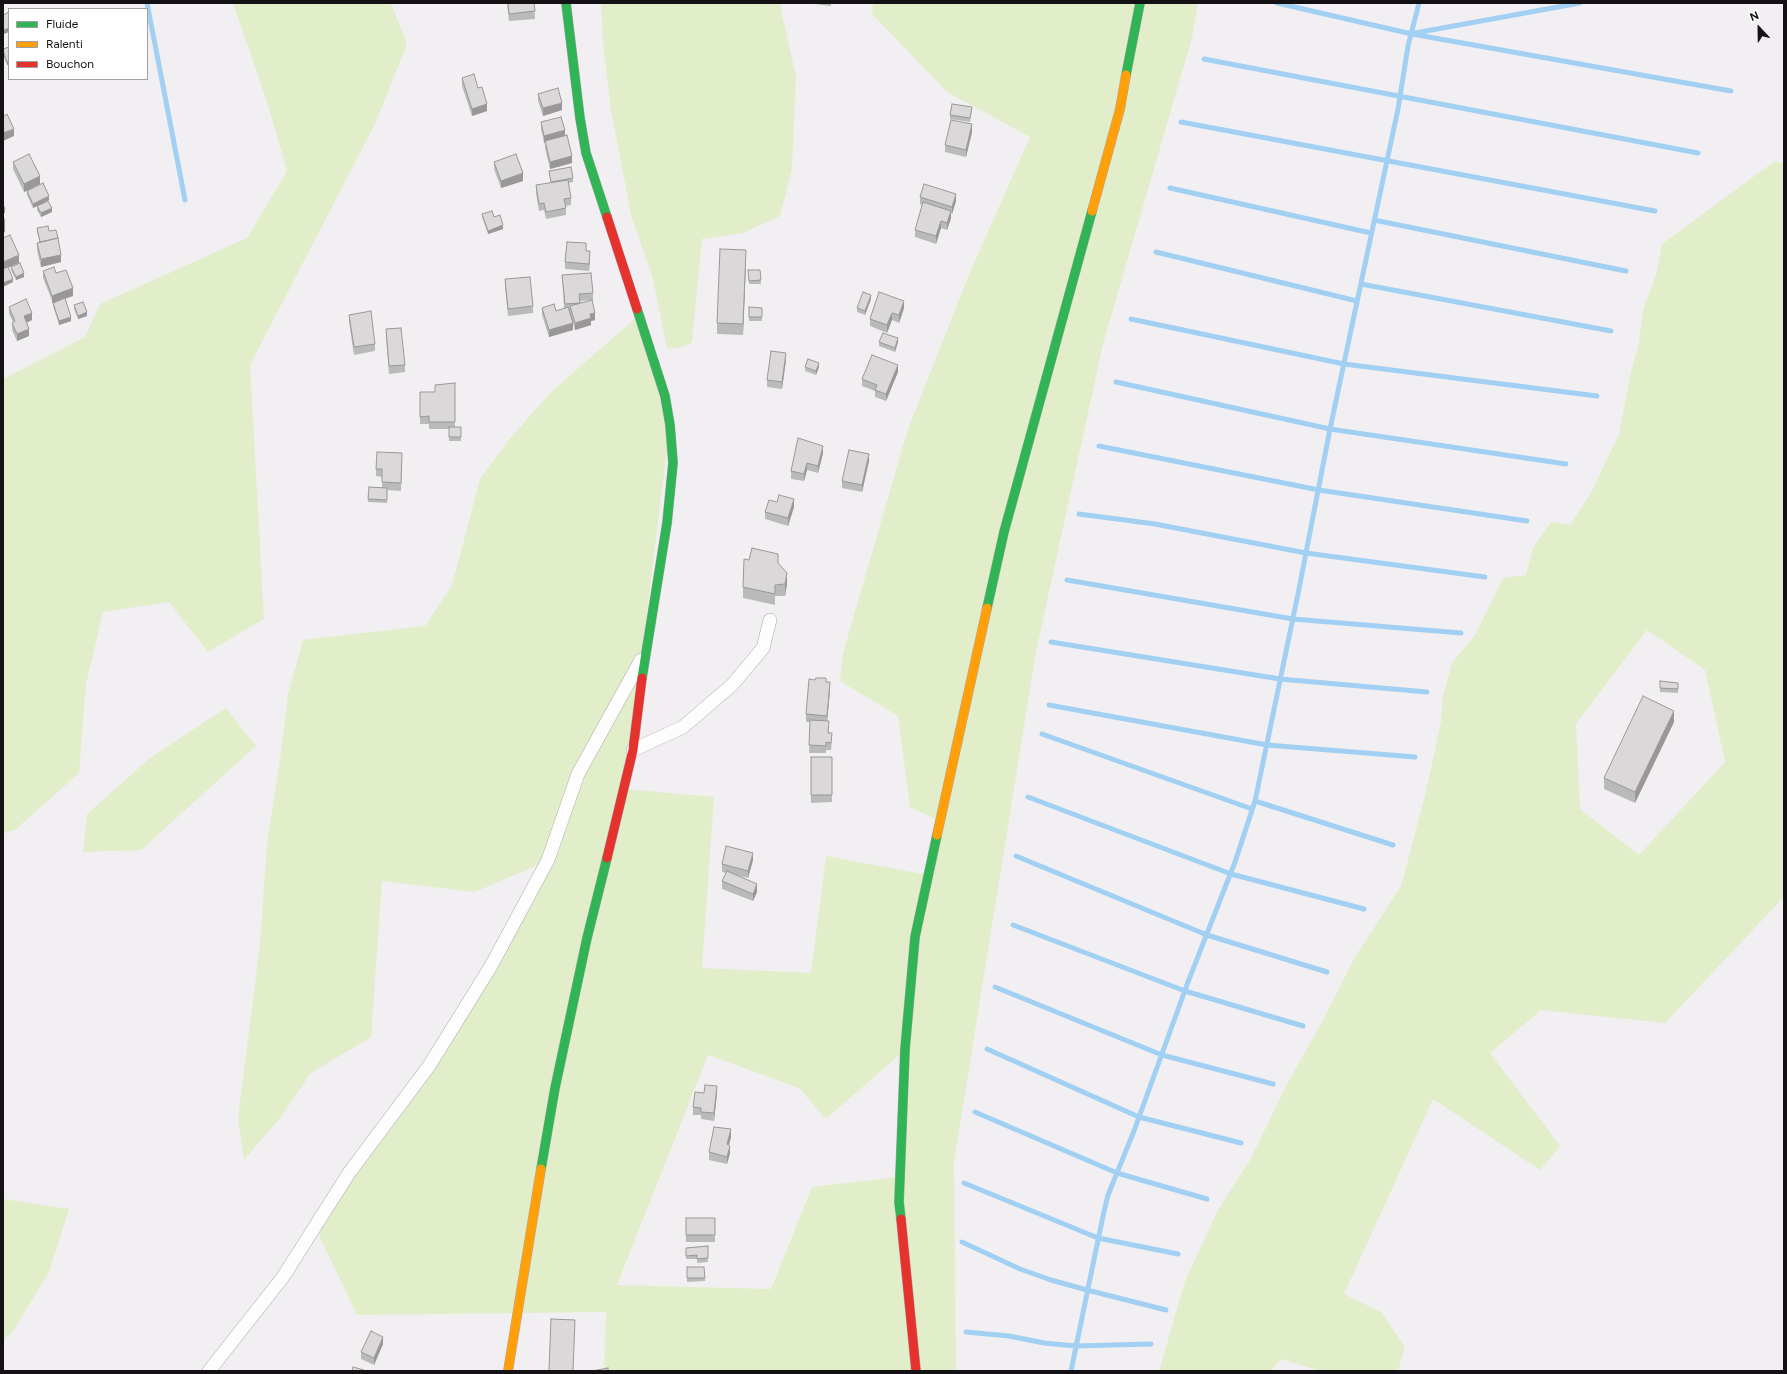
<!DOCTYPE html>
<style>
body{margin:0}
#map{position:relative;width:1787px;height:1374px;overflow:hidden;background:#f2eff3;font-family:Figtree,sans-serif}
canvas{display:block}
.frame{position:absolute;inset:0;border:4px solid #131113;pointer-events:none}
.legend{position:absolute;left:8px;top:8px;width:140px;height:72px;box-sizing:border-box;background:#fff;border:1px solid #a1a0a1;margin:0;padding:5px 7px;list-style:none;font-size:12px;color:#131113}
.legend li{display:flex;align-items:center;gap:8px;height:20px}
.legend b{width:20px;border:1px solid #a1a0a1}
.north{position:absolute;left:1739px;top:8px;width:40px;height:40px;-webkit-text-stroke:3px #fff;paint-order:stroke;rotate:338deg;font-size:11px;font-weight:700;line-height:16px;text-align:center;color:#131113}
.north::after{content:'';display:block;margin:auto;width:14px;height:18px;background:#131113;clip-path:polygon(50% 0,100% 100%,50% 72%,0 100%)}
</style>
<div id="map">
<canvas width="1787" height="1374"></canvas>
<div class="frame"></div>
<ul class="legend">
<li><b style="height:5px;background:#30b455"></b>Fluide</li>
<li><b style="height:5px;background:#ff9f0a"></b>Ralenti</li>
<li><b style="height:5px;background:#e5322d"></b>Bouchon</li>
</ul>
<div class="north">N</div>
</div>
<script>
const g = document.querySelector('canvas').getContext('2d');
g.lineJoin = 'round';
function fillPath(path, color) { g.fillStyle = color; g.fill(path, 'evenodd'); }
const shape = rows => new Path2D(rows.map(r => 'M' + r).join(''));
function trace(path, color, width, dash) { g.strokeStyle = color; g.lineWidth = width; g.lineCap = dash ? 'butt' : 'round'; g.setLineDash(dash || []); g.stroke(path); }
fillPath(shape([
 [233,3,391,3,407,44,375,124,250,365,264,619,208,652,169,602,103,612,86,684,79,773,15,830,3,833,3,379,85,337,100,304,247,238,287,171,268,105],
 [601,3,781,3,781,10,796,76,792,169,780,216,743,233,702,239,692,342,683,347,667,349,653,279,631,215,611,110,603,42],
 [873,3,1198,3,1192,38,1103,344,1036,652,954,1162,956,1371,604,1371,606,1312,357,1315,315,1227,429,1066,547,861,475,892,382,881,371,1037,311,1073,281,1117,244,1160,238,1118,260,944,267,843,281,752,288,694,303,640,425,626,452,585,480,479,507,442,551,392,639,315,670,425,625,789,714,797,702,968,811,973,826,856,928,875,939,821,910,807,898,716,840,681,843,653,907,432,968,277,1030,137,947,92,872,14],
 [905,1050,900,1177,812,1187,771,1289,617,1285,708,1055,799,1088,826,1119],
 [1775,161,1784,164,1784,897,1665,1023,1541,1010,1490,1053,1560,1146,1540,1170,1433,1099,1344,1294,1381,1312,1405,1347,1398,1371,1320,1371,1281,1359,1271,1371,1159,1371,1185,1281,1218,1210,1250,1160,1288,1082,1321,1024,1355,957,1401,886,1425,796,1441,722,1443,696,1452,663,1475,635,1503,578,1526,575,1533,548,1551,522,1570,525,1591,493,1619,434,1630,376,1639,342,1643,310,1656,275,1662,244],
 [1647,630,1705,670,1725,762,1639,855,1580,809,1576,724],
 [226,708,256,746,141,850,83,852,87,814,150,758],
 [3,1199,69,1209,49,1272,14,1330,3,1341]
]), '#e1eec9');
trace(shape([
 [147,3,185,200],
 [1277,3,1412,34,1731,91],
 [1415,33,1580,3],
 [1204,59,1698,153],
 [1181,122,1655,211],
 [1170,188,1371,233],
 [1374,220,1626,271],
 [1156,252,1357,301],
 [1361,284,1611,331],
 [1131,319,1344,364,1597,396],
 [1116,382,1330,429,1566,464],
 [1099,446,1319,490,1527,521],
 [1079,514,1155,524,1306,553,1485,577],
 [1067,580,1293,619,1461,633],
 [1051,642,1280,679,1427,692],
 [1049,705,1267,745,1415,757],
 [1042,734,1252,809],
 [1028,797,1231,874,1364,909],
 [1255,801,1393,845],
 [1016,856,1207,935,1327,972],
 [1013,925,1185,991,1303,1026],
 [995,987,1162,1055,1273,1084],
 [987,1049,1139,1117,1241,1143],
 [975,1112,1117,1173,1207,1199],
 [964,1183,1098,1238,1178,1254],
 [962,1242,1020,1269,1051,1280,1087,1290,1166,1310],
 [966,1332,1009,1336,1044,1343,1076,1346,1151,1344],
 [1071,1371,1103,1216,1108,1195,1134,1131,1188,982,1235,862,1255,801,1299,589,1330,429,1398,109,1408,46,1419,3]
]), '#a1d0f2', 5);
const street = shape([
 [633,750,683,727,732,685,763,648,770,620],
 [209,1371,283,1277,349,1173,429,1066,491,966,548,860,578,774,641,660]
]);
const fast = shape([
 [566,3,580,118,586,153,607,217],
 [1126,75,1140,3],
 [637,309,665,396,670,425,673,463,667,523,642,678],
 [987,608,1004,532,1092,211],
 [541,1169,555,1088,587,938,607,858],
 [901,1219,899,1202,905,1049,915,937,937,835]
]);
const slow = shape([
 [1092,211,1120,109,1126,75],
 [937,835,987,608],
 [508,1371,541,1169]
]);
const jam = shape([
 [607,217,637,309],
 [607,858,633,750,642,678],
 [901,1219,916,1371]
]);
trace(street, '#aca9ad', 14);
trace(fast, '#aca9ad', 10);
trace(slow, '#aca9ad', 10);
trace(jam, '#aca9ad', 10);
trace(street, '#fdfdfd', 13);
trace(fast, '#30b455', 9);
trace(slow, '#ff9f0a', 9);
trace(jam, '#e5322d', 9);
fillPath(shape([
 [507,3,534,3,535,19,509,21],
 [806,3,831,3,831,6],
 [9,12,9,41,8,39,8,32,4,34,3,32,3,15],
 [9,47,7,65,3,55,3,49],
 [462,78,478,88,487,111,472,116,462,86],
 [538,94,562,110,543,116,538,101],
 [972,111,970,122,950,119,950,115],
 [541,122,565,136,572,163,550,169,545,148,545,143,544,143,541,129],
 [972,132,966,157,945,152,945,145],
 [13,162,40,184,24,192,13,169],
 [494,162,523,181,501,188,494,169],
 [549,171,573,178,573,182,568,183,571,198,571,205,566,206,566,215,546,219,544,210,539,211,536,193,536,185,551,183],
 [27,191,49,200,33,208,27,195],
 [920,197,956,201,952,214,951,213,951,218,947,230,941,228,936,244,915,237,915,230,922,205,920,204],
 [37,206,52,212,41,217,37,210],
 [482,214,494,217,503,229,488,234,482,217],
 [37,228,49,231,61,262,41,267,37,250,37,243,40,242,37,232],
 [590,258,589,271,565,269,565,262],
 [746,261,743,335,717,334,717,323],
 [11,267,24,277,16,280,11,270],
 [748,270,760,270,761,284,749,284],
 [43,271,56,273,73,296,65,299,71,321,59,325,53,306,53,303,43,278],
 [562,275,593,293,593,300,580,301,580,304,595,320,591,321,591,325,575,330,573,323,573,330,549,337,542,315,542,308,556,311,564,308],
 [505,279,533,306,533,313,508,316,505,287],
 [871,299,865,315,857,312,857,308],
 [74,305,87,316,78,319,74,309],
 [9,307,32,320,26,323,29,336,17,341,12,330,12,323,13,322,9,314],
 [749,307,762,308,762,321,749,321],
 [904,308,899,323,892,320,887,333,870,326,870,319],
 [349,315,375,344,375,351,354,355,349,322],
 [386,329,405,365,405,372,389,374,386,337],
 [879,342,898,342,895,352,879,346],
 [786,360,782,389,767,387,767,380],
 [805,367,819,367,816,375,805,371],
 [898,372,886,401,875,397,875,391,862,386,862,379],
 [455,383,455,427,461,427,461,441,449,441,449,429,429,429,429,424,420,424,420,392,435,392],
 [823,453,818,473,807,470,804,481,791,479,791,471],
 [402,460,401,491,387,490,387,503,368,502,369,487,382,488,382,477,376,476,376,469],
 [869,461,862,492,842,488,842,481],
 [794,507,788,526,765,519,765,512],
 [787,584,785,596,775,596,775,605,743,598,743,587],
 [1660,681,1678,683,1678,693,1660,692],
 [826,682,830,690,827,721,829,733,832,740,831,750,826,750,826,753,809,753,810,722,806,722,806,714],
 [1674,722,1635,803,1604,789,1604,778],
 [811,757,832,757,832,802,811,803],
 [753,860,748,878,735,875,757,892,753,901,722,889,722,881,726,873,722,872,722,864],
 [704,1093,717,1093,714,1121,701,1119,701,1115,693,1115,693,1107],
 [731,1137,729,1145,730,1153,727,1164,709,1160,709,1152],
 [686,1218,715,1218,715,1242,686,1242],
 [708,1246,708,1262,697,1263,697,1259,686,1259,686,1248],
 [687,1267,704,1267,705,1281,687,1282],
 [383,1344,374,1365,361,1359,361,1352]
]), '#bbbabb');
fillPath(shape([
 [9,28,9,32,4,34,4,30],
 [9,61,9,65,7,65,7,62],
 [562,103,562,110,543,116,543,108],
 [487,104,487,111,472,116,472,109],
 [972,124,972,132,966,157,966,150],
 [14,129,14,136,3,141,3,133],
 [565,130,565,138,545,141,545,143,544,143,544,136],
 [572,156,572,163,550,169,550,162],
 [523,173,523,181,501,188,501,181],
 [40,176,40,184,24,192,24,184],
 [956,194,956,201,952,214,952,207],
 [49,196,49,200,33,208,33,204],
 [52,208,52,212,41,217,41,213],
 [5,209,5,213,3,214,3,210],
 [951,211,951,218,947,230,947,223],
 [5,221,5,232,3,233,3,222],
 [941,221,941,228,936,244,936,236],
 [503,225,503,229,488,234,488,231],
 [746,250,746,261,743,335,743,324],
 [590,251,590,258,589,271,589,264],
 [19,255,19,263,3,270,3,262],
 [61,255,61,262,41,267,41,259],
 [24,273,24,277,16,280,16,277],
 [13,279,13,282,3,287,3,283],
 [73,288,73,296,52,303,52,296],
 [871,295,871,299,865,315,865,311],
 [904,301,904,308,899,323,899,315],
 [87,312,87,316,78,319,78,316],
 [32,313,32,320,24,324,24,316],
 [595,313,595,320,591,321,591,325,575,330,575,323,590,314],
 [892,313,892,320,887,333,887,325],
 [71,317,71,321,59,325,59,321],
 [573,323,573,330,549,337,549,330],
 [29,329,29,336,17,341,17,334],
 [898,338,898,342,895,352,895,348],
 [786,353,786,360,782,389,782,382],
 [819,363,819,367,816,375,816,371],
 [898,365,898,372,886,401,886,394],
 [823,446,823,453,818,473,818,466],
 [869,454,869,461,862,492,862,485],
 [807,463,807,470,804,481,804,474],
 [794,499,794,507,788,526,788,518],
 [787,573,787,584,785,596,785,584],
 [830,682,830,690,827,723,827,716],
 [1674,711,1674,722,1635,803,1635,792],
 [753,853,753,860,748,878,748,871],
 [757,884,757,892,753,901,753,894],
 [717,1086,717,1093,714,1121,714,1113],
 [731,1129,731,1137,727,1152,727,1144],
 [730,1146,730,1153,727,1164,727,1157],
 [383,1337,383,1344,374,1365,374,1358]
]), '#999798');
const building = shape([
 [508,3,534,3,535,11,509,14,508,3],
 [9,12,9,28,4,30,3,29,3,15,9,12],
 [9,47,9,61,7,62,3,51,3,49,9,47],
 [474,74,478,88,482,87,487,104,472,109,462,78,474,74],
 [558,88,562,103,543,108,538,94,558,88],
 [952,104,972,107,970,118,950,115,952,104],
 [3,114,4,116,7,114,14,129,3,133,3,114],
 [561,117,565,130,544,136,541,122,561,117],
 [951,120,972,124,966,150,945,145,951,120],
 [567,135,572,156,550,162,545,141,567,135],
 [29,154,40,176,24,184,13,162,29,154],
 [516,154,523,173,501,181,494,162,516,154],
 [571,167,573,178,551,182,549,171,571,167],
 [568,180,571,198,564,199,566,208,546,212,544,203,539,204,536,185,568,180],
 [43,183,49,196,33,204,27,191,43,183],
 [924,184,956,194,952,207,920,197,924,184],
 [48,201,52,208,41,213,37,206,48,201],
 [923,202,951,211,947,223,941,221,936,236,915,230,923,202],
 [3,204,5,209,3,210,3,204],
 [492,211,494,217,500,215,503,225,488,231,482,214,492,211],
 [3,216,5,221,3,222,3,216],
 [48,226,49,231,56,230,58,238,40,242,37,228,48,226],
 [10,235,19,255,3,262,3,238,10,235],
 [58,238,61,255,41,259,37,243,58,238],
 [567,242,586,243,586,251,590,251,589,264,565,262,567,242],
 [720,249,746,250,743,324,717,323,720,249],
 [20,263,24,273,16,277,11,267,20,263],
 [8,267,13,279,3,283,3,269,8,267],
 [54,267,56,273,66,270,73,288,52,296,43,271,54,267],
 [748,270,760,270,761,280,749,281,748,270],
 [591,273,593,293,579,294,580,303,565,304,562,275,591,273],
 [530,277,533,306,508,309,505,279,530,277],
 [863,292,871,295,865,311,857,308,863,292],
 [879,292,904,301,899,315,892,313,887,325,870,319,879,292],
 [65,298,71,317,59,321,53,303,65,298],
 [26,299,32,313,24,316,29,329,17,334,12,323,15,321,9,307,26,299],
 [592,300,595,313,590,314,591,318,575,323,570,306,592,300],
 [83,302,87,312,78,316,74,305,83,302],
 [554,304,556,311,568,307,573,323,549,330,542,308,554,304],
 [749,307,762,308,762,317,749,317,749,307],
 [371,311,375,344,354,347,349,315,371,311],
 [401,328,405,365,389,366,386,329,401,328],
 [883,333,898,338,895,348,879,342,883,333],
 [771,351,786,353,782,382,767,380,771,351],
 [872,355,898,365,886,394,875,390,877,385,862,379,872,355],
 [808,359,819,363,816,371,805,367,808,359],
 [455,383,455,422,429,422,429,416,420,417,420,392,435,392,435,385,455,383],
 [449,427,461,427,461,437,449,437,449,427],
 [798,438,823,446,818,466,807,463,804,474,791,471,798,438],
 [849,450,869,454,862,485,842,481,849,450],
 [377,452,402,453,401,483,382,482,382,469,376,469,377,452],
 [369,487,387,488,387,500,368,499,369,487],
 [779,495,794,499,788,518,765,512,769,500,777,502,779,495],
 [752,548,778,554,778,563,787,573,785,584,775,585,775,594,743,587,744,559,749,560,752,548],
 [816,678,826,678,826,682,830,682,827,716,806,714,809,679,815,680,816,678],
 [1660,681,1678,683,1678,689,1660,688,1660,681],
 [1643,696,1674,711,1635,792,1604,778,1643,696],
 [810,720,829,721,828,733,832,733,831,743,826,742,826,746,809,745,810,720],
 [811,757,832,757,832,795,811,795,811,757],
 [726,846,753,853,748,871,722,864,726,846],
 [727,871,757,884,753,894,722,881,727,871],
 [705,1085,717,1086,714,1113,701,1112,701,1108,693,1107,695,1092,704,1093,705,1085],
 [714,1127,731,1129,727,1144,730,1146,727,1157,709,1152,714,1127],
 [686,1218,715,1218,715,1235,686,1235,686,1218],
 [708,1246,708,1258,697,1259,697,1255,686,1256,686,1248,708,1246],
 [687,1267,704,1267,705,1278,687,1278,687,1267],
 [551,1319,575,1320,573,1371,549,1371,551,1319],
 [371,1331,383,1337,374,1358,361,1352,371,1331],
 [353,1367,364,1370,364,1371,352,1371,353,1367],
 [608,1368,608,1371,592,1371,608,1368]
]);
fillPath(building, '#dad8d9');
trace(building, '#999798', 1);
</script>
